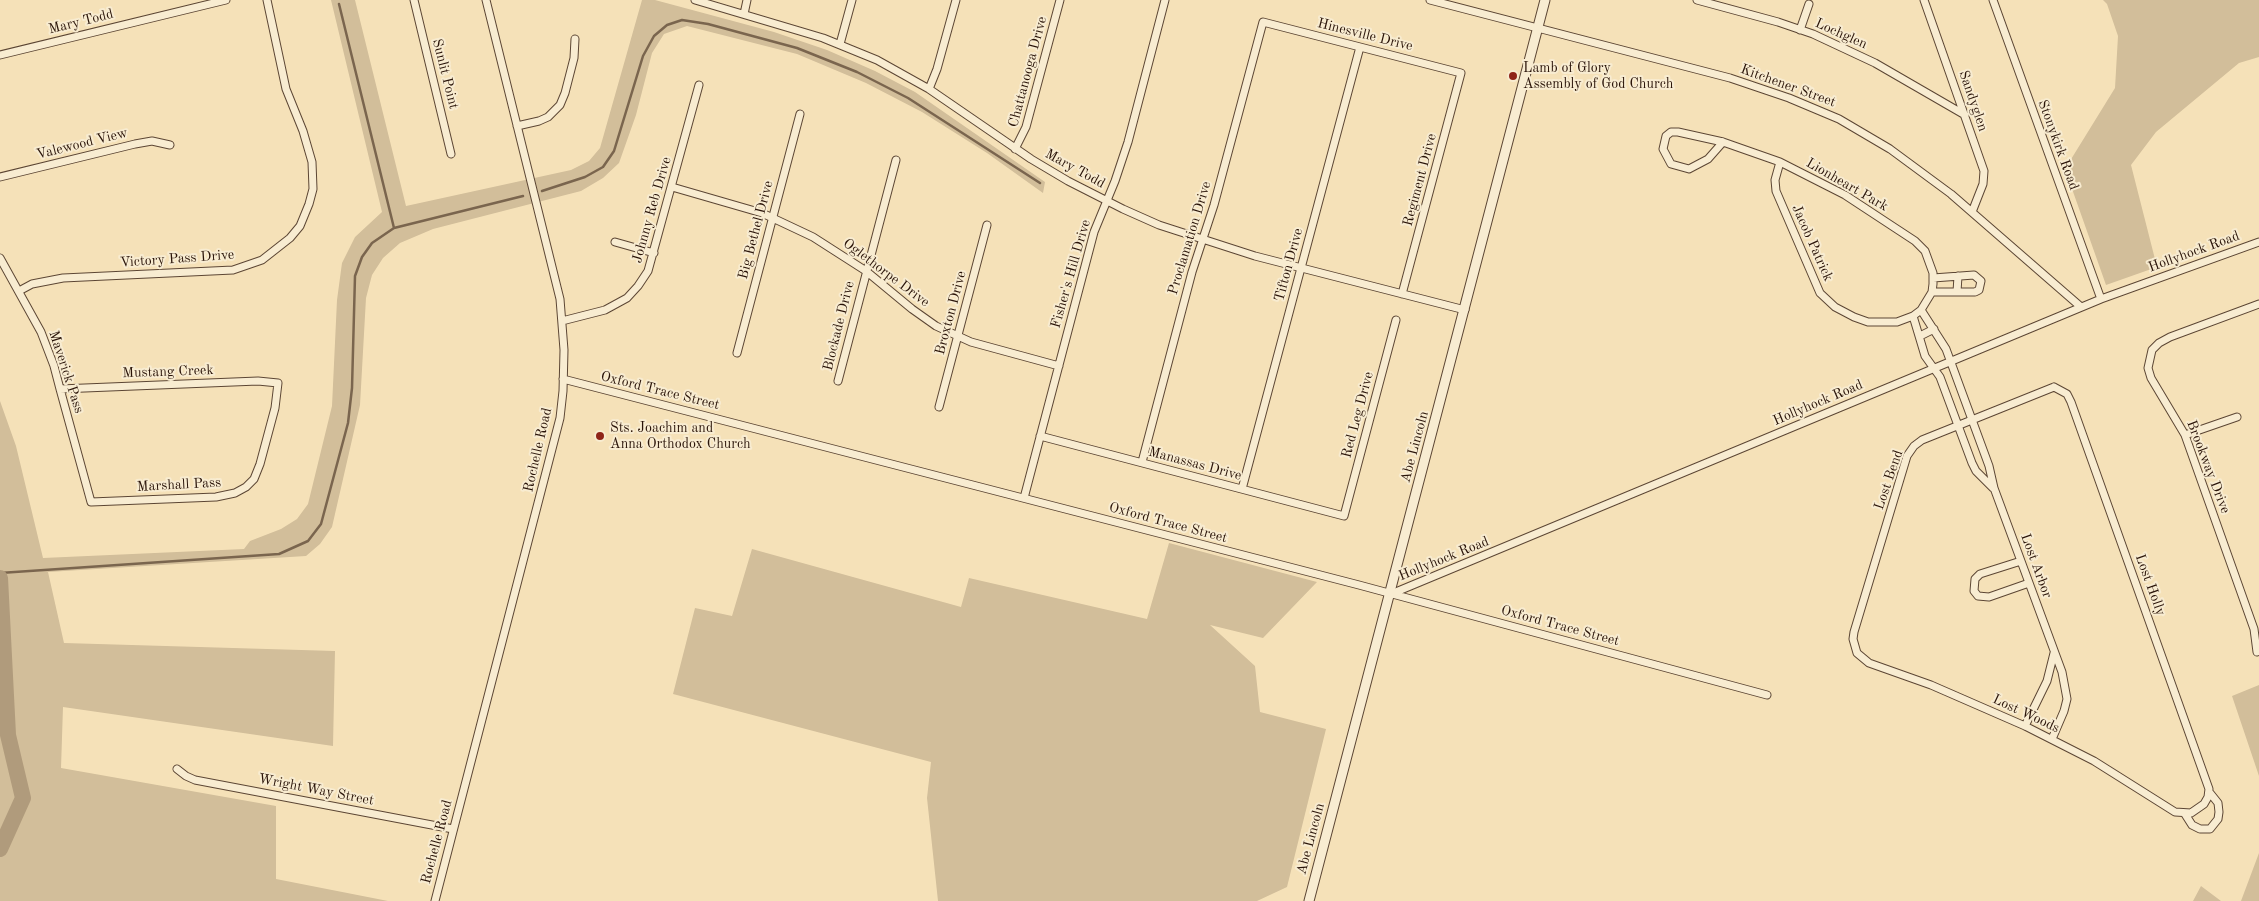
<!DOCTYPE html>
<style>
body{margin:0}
canvas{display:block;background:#f5e1b8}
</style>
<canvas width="2259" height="901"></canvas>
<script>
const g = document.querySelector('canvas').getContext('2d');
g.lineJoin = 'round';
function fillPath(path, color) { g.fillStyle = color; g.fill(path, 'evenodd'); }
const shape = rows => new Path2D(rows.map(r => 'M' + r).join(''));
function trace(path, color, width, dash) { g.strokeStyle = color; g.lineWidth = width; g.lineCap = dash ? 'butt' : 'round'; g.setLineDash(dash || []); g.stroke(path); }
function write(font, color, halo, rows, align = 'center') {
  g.font = font + ' "Old Standard TT",serif'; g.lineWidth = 4; g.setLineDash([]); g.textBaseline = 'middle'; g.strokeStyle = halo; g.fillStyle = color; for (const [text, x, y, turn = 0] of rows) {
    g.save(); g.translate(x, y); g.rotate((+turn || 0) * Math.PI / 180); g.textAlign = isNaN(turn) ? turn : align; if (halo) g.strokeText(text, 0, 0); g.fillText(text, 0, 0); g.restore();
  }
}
fillPath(shape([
 [331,0,355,0,406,206,571,170,589,161,600,148,642,0,655,0,774,32,827,50,875,71,915,92,1045,182,1043,193,987,153,922,112,866,83,797,54,687,26,664,34,652,53,636,115,619,163,603,178,581,191,433,229,400,243,383,258,372,275,366,298,360,405,332,527,320,544,306,556,48,572,64,643,335,651,333,746,63,707,61,768,276,806,276,879,388,901,0,901,0,401,16,446,43,558,244,549,250,541,281,529,297,519,308,504,332,406,337,300,342,263,355,237,382,212],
 [2103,0,2259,0,2259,57,2239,63,2156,132,2131,165,2157,267,2106,285,2065,169,2115,88,2118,36,2107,4],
 [1169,543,1317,582,1263,638,1210,625,1255,666,1260,712,1326,729,1287,887,1257,901,938,901,927,798,931,762,673,694,695,608,732,616,752,549,961,607,969,578,1147,619],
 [2259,685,2259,776,2232,696],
 [2259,853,2259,901,2241,901],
 [2201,886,2221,901,2193,901]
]), '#d2be9a');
trace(shape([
 [339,4,394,228],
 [542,191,585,177,603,167,614,151,643,56,654,36,667,25,682,20,708,24,797,48,857,72,908,98,1040,183],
 [0,573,279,554,308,541,321,524,348,423,352,388,355,276,362,257,372,243,394,228,523,196]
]), '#7a654e', 2.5);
trace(shape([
 [0,578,8,735,23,798,0,849]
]), '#b09b7c', 16);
const minor = shape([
 [414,0,451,154],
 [695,0,823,38,877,60,929,89,1031,159,1068,181,1123,209,1159,225,1255,256,1465,310],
 [1430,0,1730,78,1789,98,1839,119,1890,149,1951,194,2081,307],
 [1697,0,1778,22,1813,34,1875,63,1965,115],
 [1924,0,1984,171,1983,184,1972,212],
 [1993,0,2101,299],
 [744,14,747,0],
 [1800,30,1809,4],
 [840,44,852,0],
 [0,55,226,0],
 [929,89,937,69,956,0],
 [517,126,539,121,548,117,560,105,565,93,574,58,575,39],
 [1723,142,1708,159,1689,169,1671,164,1663,149,1666,136,1671,132,1678,132,1723,142,1780,162,1845,195,1915,241,1925,251,1933,273,1933,284,1932,292,1921,310,1913,316,1897,322,1868,322,1854,317,1835,307,1820,293,1776,191,1775,180,1780,162],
 [1015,149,1026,127,1060,0],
 [0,177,135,144,152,141,170,145],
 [672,187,762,213,813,237,866,271,912,309,936,326,971,342,1059,366],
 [615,242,654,253],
 [0,258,41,332,54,366,60,389,91,502,216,497,235,493,246,487,254,479,260,464,275,408,278,383,258,381,60,389],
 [19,291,32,284,63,278,233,270,262,260,290,238,300,226,309,204,313,189,312,162,303,131,286,89,267,0],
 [1932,292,1975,292,1979,290,1981,281,1974,275,1933,278],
 [1957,292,1958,276],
 [1921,310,1946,349,1989,466,1994,488,2062,672,2067,699,2064,711,2052,739],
 [1913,316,1925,356,1940,377,1972,463,1976,471,1993,488],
 [562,321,605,310,627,298,638,286,648,271,699,85],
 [1920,336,1934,329],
 [737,353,800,114],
 [563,379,1359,585,1767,695],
 [838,381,896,160],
 [2054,387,2067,394,2071,402,2209,789,2208,797,2204,804,2191,813,2175,812,2094,761,2025,726,1931,685,1869,663,1857,653,1853,639,1854,632,1907,456,1914,446,1922,440,2054,387],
 [939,407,987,225],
 [2185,435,2237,417],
 [1040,436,1344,516,1396,320],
 [1142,462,1192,272,1214,205,1263,22,1461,73,1402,294],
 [1242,489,1360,47],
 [1024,498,1094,232,1115,181,1128,142,1165,0],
 [2021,561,1980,574,1975,579,1974,591,1978,596,1989,597,2029,583],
 [1391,594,2101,299,2259,242],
 [2257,652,2254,629,2185,435,2151,378,2148,368,2152,350,2159,343,2170,337,2259,304],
 [2025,726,2047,681,2054,653],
 [177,769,186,776,195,780,453,829],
 [2185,814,2192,825,2200,829,2210,829,2218,819,2219,812,2218,803,2210,793],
 [435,901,560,418,563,391,564,350,560,299,486,0]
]);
const tertiary = shape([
 [1309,901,1545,0]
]);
trace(minor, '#5c4634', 9);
trace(tertiary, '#5c4634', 11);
trace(minor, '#f8ecd1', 7);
trace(tertiary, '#f8ecd1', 9);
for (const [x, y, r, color] of [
 [1513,76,5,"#8f2418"],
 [600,436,5,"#8f2418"]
]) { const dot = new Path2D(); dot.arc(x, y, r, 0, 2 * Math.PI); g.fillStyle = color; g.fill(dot); trace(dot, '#f8ecd1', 2); }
write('14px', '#291308', '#f8ecd1', [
 ["Mary Todd",81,22,-14],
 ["Lochglen",1841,34,24],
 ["Hinesville Drive",1365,35,14],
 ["Chattanooga Drive",1028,72,-75],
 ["Sunlit Point",445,74,76],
 ["Kitchener Street",1788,86,20],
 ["Sandyglen",1973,101,71],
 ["Valewood View",82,144,-14],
 ["Stonykirk Road",2058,145,70],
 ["Mary Todd",1075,169,29],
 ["Regiment Drive",1420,180,-75],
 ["Lionheart Park",1847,185,30],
 ["Johnny Reb Drive",652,210,-74],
 ["Big Bethel Drive",756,230,-75],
 ["Proclamation Drive",1190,238,-73],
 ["Jacob Patrick",1812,243,66],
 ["Hollyhock Road",2194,252,-20],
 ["Victory Pass Drive",177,259,-4],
 ["Tifton Drive",1289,265,-75],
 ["Oglethorpe Drive",886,273,37],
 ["Fisher's Hill Drive",1071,274,-74],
 ["Broxton Drive",951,313,-75],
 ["Blockade Drive",839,326,-76],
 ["Maverick Pass",66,372,72],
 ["Mustang Creek",168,372,-2],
 ["Oxford Trace Street",660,391,14],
 ["Hollyhock Road",1818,403,-23],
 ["Red Leg Drive",1358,415,-75],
 ["Abe Lincoln",1415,447,-75],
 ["Rochelle Road",538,450,-77],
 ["Manassas Drive",1195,464,15],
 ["Brookway Drive",2208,467,69],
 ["Lost Bend",1889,480,-71],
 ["Marshall Pass",179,485,-3],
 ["Oxford Trace Street",1168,523,15],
 ["Hollyhock Road",1444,559,-22],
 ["Lost Arbor",2036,566,70],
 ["Lost Holly",2150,585,70],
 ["Oxford Trace Street",1560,626,15],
 ["Lost Woods",2026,714,25],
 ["Wright Way Street",316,790,11],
 ["Abe Lincoln",1311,839,-75],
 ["Rochelle Road",437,842,-75]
]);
write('14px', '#291308', '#f8ecd1', [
 ["Lamb of Glory",1523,68],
 ["Assembly of God Church",1523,84],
 ["Sts. Joachim and",610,428],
 ["Anna Orthodox Church",610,444]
], 'left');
</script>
